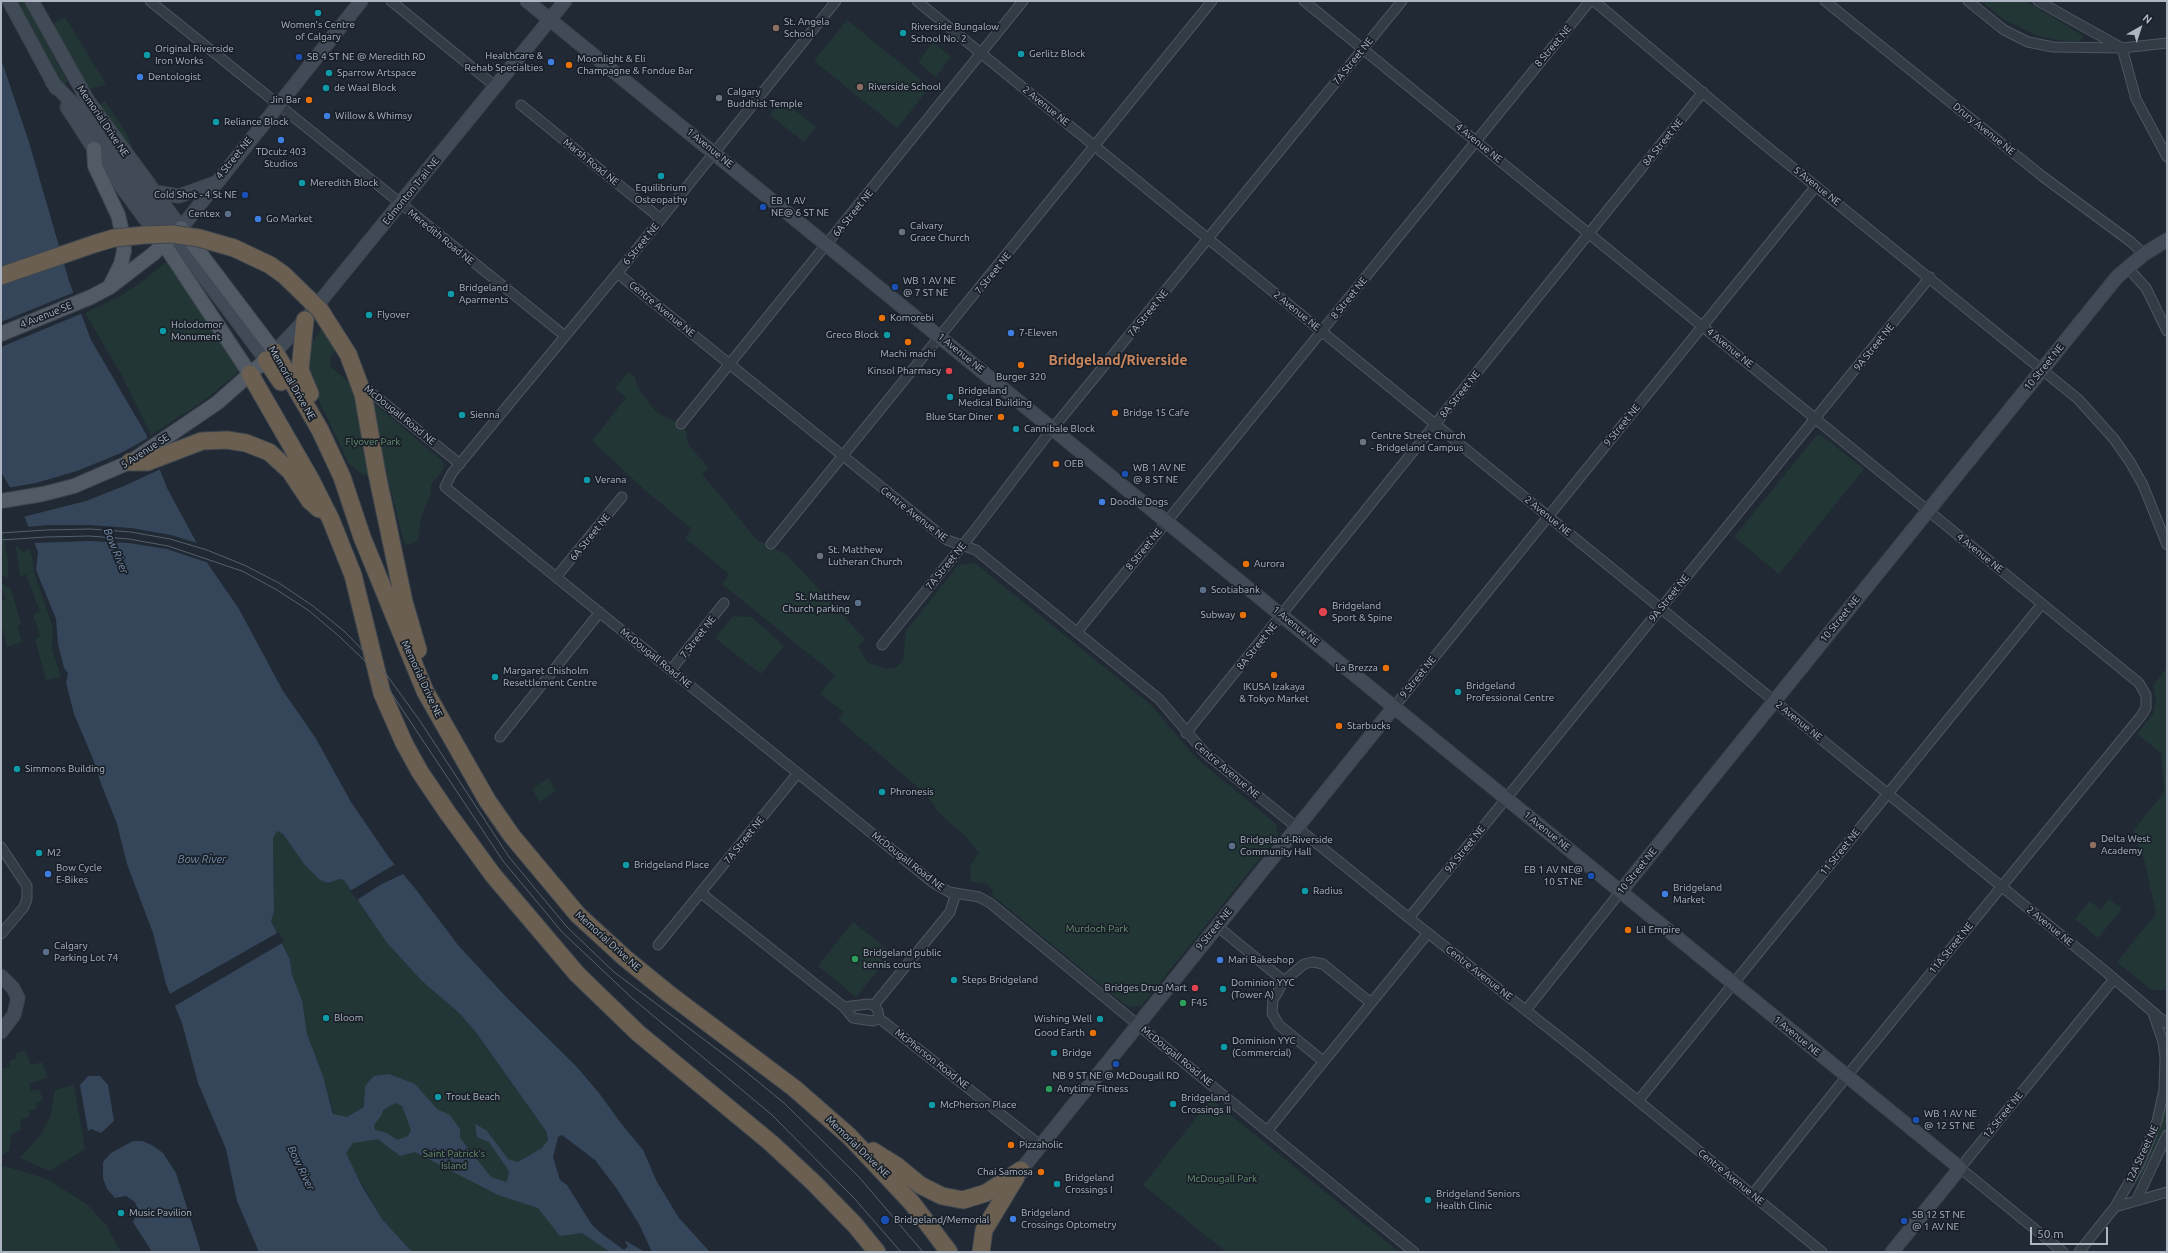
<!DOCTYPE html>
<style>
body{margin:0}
#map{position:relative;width:2168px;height:1253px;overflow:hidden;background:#202934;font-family:Ubuntu,sans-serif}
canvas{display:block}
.frame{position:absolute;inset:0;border:2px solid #adb6c2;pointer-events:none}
.north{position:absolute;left:2120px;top:8px;width:40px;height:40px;-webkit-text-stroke:3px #192029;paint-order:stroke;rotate:39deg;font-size:11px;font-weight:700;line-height:16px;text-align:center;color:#adb6c2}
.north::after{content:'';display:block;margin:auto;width:14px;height:18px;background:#adb6c2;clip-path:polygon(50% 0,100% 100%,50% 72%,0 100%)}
.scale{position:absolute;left:2030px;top:1227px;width:78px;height:18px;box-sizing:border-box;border:2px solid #adb6c2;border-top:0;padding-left:5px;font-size:12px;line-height:14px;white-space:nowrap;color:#adb6c2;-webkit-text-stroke:3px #192029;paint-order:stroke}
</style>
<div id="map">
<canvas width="2168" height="1253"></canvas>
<div class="frame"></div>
<div class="north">N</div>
<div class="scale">50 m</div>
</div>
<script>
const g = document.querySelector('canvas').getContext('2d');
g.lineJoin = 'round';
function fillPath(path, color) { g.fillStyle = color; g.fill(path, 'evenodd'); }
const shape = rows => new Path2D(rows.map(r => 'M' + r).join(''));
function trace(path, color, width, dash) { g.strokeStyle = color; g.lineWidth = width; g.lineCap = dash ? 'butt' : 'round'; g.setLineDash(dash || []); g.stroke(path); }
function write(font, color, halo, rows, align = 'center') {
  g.font = font + ' Ubuntu,sans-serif'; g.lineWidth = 3.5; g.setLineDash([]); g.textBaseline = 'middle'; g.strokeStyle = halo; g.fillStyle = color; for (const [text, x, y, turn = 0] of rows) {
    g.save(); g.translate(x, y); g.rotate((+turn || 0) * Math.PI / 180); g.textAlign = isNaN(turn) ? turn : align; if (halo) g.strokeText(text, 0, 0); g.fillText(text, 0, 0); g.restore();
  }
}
fillPath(shape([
 [16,1,24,1,68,82,64,85,50,66],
 [1980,1,2026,1,2082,35,2083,38,2078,42,2059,40,2038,36,2005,20],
 [65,17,106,84,105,85,89,89,76,69,52,24],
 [847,20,930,87,897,128,814,61],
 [933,42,951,57,936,77,918,62],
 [782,100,816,127,804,142,770,115],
 [105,101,127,134,133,150,158,182,152,177,120,136,100,107,100,104],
 [166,262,189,292,240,371,202,402,151,435,121,374,85,313,122,295,144,280],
 [333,314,351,342,333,353,330,359,331,367,440,459,444,464,443,470,431,485,431,495,424,509,421,520,418,540,409,545,404,543,386,471,363,475,349,464,314,390,308,368,310,345],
 [629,372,635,377,637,386,651,406,660,415,671,419,686,431,688,444,709,468,702,474,757,540,787,555,865,639,858,647,868,663,886,669,895,668,903,661,906,631,958,565,975,563,1151,705,1196,758,1276,824,1278,836,1141,1006,1130,1007,1123,1003,992,895,993,891,988,885,980,882,971,882,970,866,979,853,966,837,938,812,926,794,838,719,844,712,820,694,835,675,722,584,729,574,685,538,692,529,646,491,592,441,626,398,615,388],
 [1821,435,1864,469,1779,574,1734,537,1816,436],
 [1,522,8,561,8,578,1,575],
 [16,546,23,552,29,549,32,556,34,572,53,627,52,649,61,677,46,680,35,639,40,636,33,615,40,612,26,574,20,577],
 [1,583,11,589,21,624,17,626,22,642,7,647,1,622,1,601,5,600],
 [733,616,752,617,784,646,761,674,715,638],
 [2167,667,2167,990,2151,990,2117,962,2156,914,2144,859,2133,831,2164,792,2161,753,2137,734,2153,714,2156,701,2153,686],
 [548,778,556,791,540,802,532,789],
 [277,831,283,834,304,864,328,883,340,879,344,880,387,943,422,981,459,1013,475,1031,546,1131,560,1196,582,1233,610,1252,412,1252,382,1219,348,1159,323,1076,307,1034,302,1000,292,975,290,960,271,921,274,912,273,838],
 [2109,899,2122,909,2098,938,2075,919,2090,901,2101,910],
 [853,922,892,953,856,997,818,966],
 [25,1050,31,1065,42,1062,48,1077,29,1084,31,1091,39,1089,43,1100,36,1103,37,1108,29,1111,30,1116,20,1120,21,1129,11,1135,9,1151,1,1156,1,1075,3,1074,2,1069,10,1067,9,1061,16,1058,15,1054],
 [74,1085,85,1149,50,1171,20,1158,39,1137,50,1117,55,1090],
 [2167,1098,2167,1119,2164,1130,2151,1161,2131,1192,2159,1130],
 [1211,1099,1399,1252,1226,1252,1143,1185],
 [5,1166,47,1179,88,1205,106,1225,121,1252,1,1252,1,1167]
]), '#233636');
fillPath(shape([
 [1,59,29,142,69,281,91,340,146,434,167,488,208,564,239,609,283,691,315,737,351,802,390,859,414,887,458,945,508,999,576,1066,599,1093,620,1122,643,1150,657,1182,679,1218,710,1252,652,1252,639,1224,617,1189,595,1160,562,1135,558,1137,553,1157,560,1180,567,1185,592,1225,602,1234,624,1250,628,1246,625,1242,626,1241,645,1252,610,1252,582,1233,560,1236,538,1208,498,1195,415,1152,400,1156,378,1139,353,1143,346,1153,362,1186,382,1219,412,1252,259,1252,237,1201,226,1149,198,1083,182,1023,166,984,153,933,127,864,117,824,100,781,93,759,74,714,66,683,68,673,64,668,58,644,56,619,36,570,38,552,20,505,1,472],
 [277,831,283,834,304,864,320,880,328,883,340,879,344,880,387,943,422,981,459,1013,475,1031,546,1131,548,1140,542,1148,518,1162,508,1159,486,1130,475,1124,477,1137,489,1142,509,1171,507,1182,491,1177,460,1138,460,1129,450,1115,437,1109,415,1084,389,1074,374,1076,365,1086,364,1107,347,1117,333,1114,323,1076,307,1034,302,1000,292,975,290,960,271,921,274,912,273,838],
 [395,1103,402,1106,411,1130,408,1136,397,1140,387,1133,375,1130,374,1125,381,1116,383,1110],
 [88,1076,100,1076,108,1085,114,1121,101,1133,91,1129,88,1131,80,1085],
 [133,1141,142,1141,152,1145,163,1153,176,1173,201,1252,152,1252,133,1222,138,1210,135,1202,126,1196,115,1198,107,1189,103,1178,103,1162,111,1153]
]), '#35465a');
fillPath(shape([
 [75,292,83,313,1,347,1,322],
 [150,437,163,468,124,486,86,501,23,517,7,488,36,483,77,471,121,453],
 [48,525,89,525,131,528,171,535,197,543,209,563,167,549,129,543,90,541,32,543,27,527],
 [397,863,405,873,380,885,357,900,350,891],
 [279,932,284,942,173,1007,168,995]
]), '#202934');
const street = shape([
 [150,1,565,336],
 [391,1,496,87],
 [836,1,624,265,452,473,445,487,932,882,949,892,979,897,990,903,1414,1252],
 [917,1,2105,971,2167,1024],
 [1304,1,2139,683,2146,695,2146,708,2141,716,1855,1066,1752,1195],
 [1594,1,1760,141,2078,399,2114,439,2130,462,2143,485,2167,545],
 [1825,1,2042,176,2131,242,2144,254],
 [1968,1,2004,30,2028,42,2053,47,2122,48,2167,43],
 [2038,1,2122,48,2136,99,2167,157],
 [521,105,661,219],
 [2127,267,2146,288,2167,331],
 [617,273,947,540,976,550,987,559,1159,699,1205,753,1409,918,1581,1054,1822,1252],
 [363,386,460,464],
 [681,424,1023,1],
 [771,544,1212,1],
 [557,576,622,497],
 [1077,632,1590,1],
 [882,645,971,535,1045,438,1402,1],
 [671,670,724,603],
 [1394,707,1816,186],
 [1186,733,1703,92],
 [500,737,600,612],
 [1,847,27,886,27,899,24,907,1,934],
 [701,893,844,1007,853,1018,873,1021,879,1018],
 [1409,918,1930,277],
 [1217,926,1284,981],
 [658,945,798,773],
 [874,1005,950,912,956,893],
 [844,1007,868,1004,874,1005,878,1011,879,1018,1040,1145],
 [1526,1010,1621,891],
 [1323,1061,1279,1025,1272,1013,1273,1000,1284,981,1304,964,1313,962,1323,964,1371,1003],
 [1638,1101,2042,604],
 [1268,1130,1428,933],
 [2136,1201,2167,1135],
 [2115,1207,2167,1192],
 [2063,1252,1960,1168,2114,979],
 [2079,1252,2115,1207,2140,1163,2157,1121,2164,1090,2165,1058,2163,1042,2153,1013]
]);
const secondary = shape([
 [9,1,56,88],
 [32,1,88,101,181,228,361,1],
 [527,1,1960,1168,1892,1252],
 [52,82,80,111,266,360],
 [67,107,94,149,160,239],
 [155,192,179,196,215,183],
 [275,352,305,320,565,1],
 [1621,891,2117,277,2144,254,2167,240],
 [1,976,13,988,18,998,14,1015,1,1032],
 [1021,1170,1394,707]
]);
const primary = shape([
 [94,149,95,166,118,215,123,236,124,251,121,264,111,284],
 [164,244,250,374],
 [1,334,91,297,110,287,153,254,181,228,275,352,217,403,130,462,74,486,43,494,1,501]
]);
const highway = shape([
 [305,320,300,370,310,394],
 [275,352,320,430,342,477,362,537,425,691,487,800,512,836,578,915,625,958,669,994,794,1088,849,1136,912,1203,949,1252],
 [266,360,281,382],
 [250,374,311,480,331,520,353,575,382,693,404,743,420,772,447,812,493,875,577,974,638,1033,771,1143,814,1183,855,1225,877,1252],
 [130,462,147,462,202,441,227,440,246,443,269,452,290,471,310,501,319,509],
 [377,474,404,602,418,650],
 [873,1151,897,1166,920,1185,942,1196,963,1200,986,1193,1021,1170],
 [981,1252,984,1230,1016,1177]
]);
trace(street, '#4e5660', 11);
trace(secondary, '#3d444e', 15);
trace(primary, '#3d444e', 16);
trace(highway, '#3e464f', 19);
trace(street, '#333b45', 9);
trace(secondary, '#414b57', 13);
trace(primary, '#515a65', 14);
trace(highway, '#6a5f51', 17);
trace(shape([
 [1,533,46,530,90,529,131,532,170,539,207,550,244,565,279,583,313,606,344,631,386,674,420,721,509,857,567,927,614,972,734,1062,784,1103,859,1177,923,1252],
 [1,540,46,537,89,536,129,539,168,546,242,571,277,590,308,610,339,636,367,663,392,694,503,861,562,932,632,998,772,1115,853,1197,901,1252]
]), '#55606b', 1);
const highwayBridge = shape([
 [1,276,94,244,114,238,145,235,172,234,199,238,234,248,270,265,284,275,320,310,348,354,363,394,377,474]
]);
trace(highwayBridge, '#3e464f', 19, []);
trace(highwayBridge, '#6a5f51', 17);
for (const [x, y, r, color] of [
 [318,13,4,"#0f9aa8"],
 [776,28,4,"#8d6e63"],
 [903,33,4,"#0f9aa8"],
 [1021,54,4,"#0f9aa8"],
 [147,55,4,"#0f9aa8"],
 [299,57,4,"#1a4fb4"],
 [551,62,4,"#3f7fe0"],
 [569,65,4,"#e8710a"],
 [329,73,4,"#0f9aa8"],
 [140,77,4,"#3f7fe0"],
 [860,87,4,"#8d6e63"],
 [326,88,4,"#0f9aa8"],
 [719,98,4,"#6b7280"],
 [309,100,4,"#e8710a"],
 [327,116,4,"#3f7fe0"],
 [216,122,4,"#0f9aa8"],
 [281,140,4,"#3f7fe0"],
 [661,176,4,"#0f9aa8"],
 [302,183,4,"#0f9aa8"],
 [245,195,4,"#1a4fb4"],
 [763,207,4,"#1a4fb4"],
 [228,214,4,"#5c6f8a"],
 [258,219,4,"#3f7fe0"],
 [902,232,4,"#6b7280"],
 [895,287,4,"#1a4fb4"],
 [451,294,4,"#0f9aa8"],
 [369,315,4,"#0f9aa8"],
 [882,318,4,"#e8710a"],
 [163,331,4,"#0f9aa8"],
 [1011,333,4,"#3f7fe0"],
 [887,335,4,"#0f9aa8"],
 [908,342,4,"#e8710a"],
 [1021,365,4,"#e8710a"],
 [949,371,4,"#e0444e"],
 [950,397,4,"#0f9aa8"],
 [1115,413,4,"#e8710a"],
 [462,415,4,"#0f9aa8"],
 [1001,417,4,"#e8710a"],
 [1016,429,4,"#0f9aa8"],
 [1363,442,4,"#6b7280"],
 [1056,464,4,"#e8710a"],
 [1125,474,4,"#1a4fb4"],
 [587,480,4,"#0f9aa8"],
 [1102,502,4,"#3f7fe0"],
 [820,556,4,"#6b7280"],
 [1246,564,4,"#e8710a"],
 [1203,590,4,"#5c6f8a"],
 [858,603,4,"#5c6f8a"],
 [1323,612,5,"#e0444e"],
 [1243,615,4,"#e8710a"],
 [1386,668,4,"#e8710a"],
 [1274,675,4,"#e8710a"],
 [495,677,4,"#0f9aa8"],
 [1458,692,4,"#0f9aa8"],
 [1339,726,4,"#e8710a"],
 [17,769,4,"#0f9aa8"],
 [882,792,4,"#0f9aa8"],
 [2093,845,4,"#8d6e63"],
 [1232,846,4,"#5c6f8a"],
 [39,853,4,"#0f9aa8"],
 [626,865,4,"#0f9aa8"],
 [48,874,4,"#3f7fe0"],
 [1591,876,4,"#1a4fb4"],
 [1305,891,4,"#0f9aa8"],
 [1665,894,4,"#3f7fe0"],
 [1628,930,4,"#e8710a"],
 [46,952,4,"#5c6f8a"],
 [855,959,4,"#2e9e5b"],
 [1220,960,4,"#3f7fe0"],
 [954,980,4,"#0f9aa8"],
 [1195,988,4,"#e0444e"],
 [1223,989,4,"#0f9aa8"],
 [1183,1003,4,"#2e9e5b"],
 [326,1018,4,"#0f9aa8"],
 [1100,1019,4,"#0f9aa8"],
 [1093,1033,4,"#e8710a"],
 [1224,1047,4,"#0f9aa8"],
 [1054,1053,4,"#0f9aa8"],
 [1116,1064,4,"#1a4fb4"],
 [1049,1089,4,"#2e9e5b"],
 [438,1097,4,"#0f9aa8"],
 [1173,1104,4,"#0f9aa8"],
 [932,1105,4,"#0f9aa8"],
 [1916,1120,4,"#1a4fb4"],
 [1011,1145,4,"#e8710a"],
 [1041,1172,4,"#e8710a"],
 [1057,1184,4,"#0f9aa8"],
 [1428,1200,4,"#0f9aa8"],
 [121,1213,4,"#0f9aa8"],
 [1013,1219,4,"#3f7fe0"],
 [885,1220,5,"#1a4fb4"],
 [1904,1221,4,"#1a4fb4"]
]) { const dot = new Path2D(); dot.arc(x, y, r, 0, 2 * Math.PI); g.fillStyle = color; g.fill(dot); trace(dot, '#192029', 1.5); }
write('10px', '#adb6c2', '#192029', [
 ["St. Angela",784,22],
 ["School",784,34],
 ["Women's Centre",318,25,"center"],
 ["of Calgary",318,37,"center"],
 ["Riverside Bungalow",911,27],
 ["School No. 2",911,39],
 ["Original Riverside",155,49],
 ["Iron Works",155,61],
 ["Gerlitz Block",1029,54],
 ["Healthcare &",543,56,"right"],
 ["Rehab Specialties",543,68,"right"],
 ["SB 4 ST NE @ Meredith RD",307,57],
 ["Moonlight & Eli",577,59],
 ["Champagne & Fondue Bar",577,71],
 ["Sparrow Artspace",337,73],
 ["Dentologist",148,77],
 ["Riverside School",868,87],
 ["de Waal Block",334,88],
 ["Calgary",727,92],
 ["Buddhist Temple",727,104],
 ["Jin Bar",301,100,"right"],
 ["Willow & Whimsy",335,116],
 ["Reliance Block",224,122],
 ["TDcutz 403",281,152,"center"],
 ["Studios",281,164,"center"],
 ["Meredith Block",310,183],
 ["Equilibrium",661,188,"center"],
 ["Osteopathy",661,200,"center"],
 ["Cold Shot - 4 St NE",237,195,"right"],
 ["EB 1 AV",771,201],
 ["NE@ 6 ST NE",771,213],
 ["Centex",220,214,"right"],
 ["Go Market",266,219],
 ["Calvary",910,226],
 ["Grace Church",910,238],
 ["WB 1 AV NE",903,281],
 ["@ 7 ST NE",903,293],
 ["Bridgeland",459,288],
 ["Aparments",459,300],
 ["Flyover",377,315],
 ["Komorebi",890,318],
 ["Holodomor",171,325],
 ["Monument",171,337],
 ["7-Eleven",1019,333],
 ["Greco Block",879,335,"right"],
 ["Machi machi",908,354,"center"],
 ["Kinsol Pharmacy",941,371,"right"],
 ["Burger 320",1021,377,"center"],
 ["Bridgeland",958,391],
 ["Medical Building",958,403],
 ["Bridge 15 Cafe",1123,413],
 ["Sienna",470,415],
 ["Blue Star Diner",993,417,"right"],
 ["Cannibale Block",1024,429],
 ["Centre Street Church",1371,436],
 ["- Bridgeland Campus",1371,448],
 ["OEB",1064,464],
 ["WB 1 AV NE",1133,468],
 ["@ 8 ST NE",1133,480],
 ["Verana",595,480],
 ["Doodle Dogs",1110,502],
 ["St. Matthew",828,550],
 ["Lutheran Church",828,562],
 ["Aurora",1254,564],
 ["Scotiabank",1211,590],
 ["St. Matthew",850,597,"right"],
 ["Church parking",850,609,"right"],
 ["Bridgeland",1332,606],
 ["Sport & Spine",1332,618],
 ["Subway",1235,615,"right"],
 ["La Brezza",1378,668,"right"],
 ["Margaret Chisholm",503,671],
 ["Resettlement Centre",503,683],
 ["Bridgeland",1466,686],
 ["Professional Centre",1466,698],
 ["IKUSA Izakaya",1274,687,"center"],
 ["& Tokyo Market",1274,699,"center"],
 ["Starbucks",1347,726],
 ["Simmons Building",25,769],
 ["Phronesis",890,792],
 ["Delta West",2101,839],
 ["Academy",2101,851],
 ["Bridgeland-Riverside",1240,840],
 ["Community Hall",1240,852],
 ["M2",47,853],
 ["Bridgeland Place",634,865],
 ["Bow Cycle",56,868],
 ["E-Bikes",56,880],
 ["EB 1 AV NE@",1583,870,"right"],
 ["10 ST NE",1583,882,"right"],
 ["Bridgeland",1673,888],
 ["Market",1673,900],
 ["Radius",1313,891],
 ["Lil Empire",1636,930],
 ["Calgary",54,946],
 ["Parking Lot 74",54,958],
 ["Bridgeland public",863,953],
 ["tennis courts",863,965],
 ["Mari Bakeshop",1228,960],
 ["Steps Bridgeland",962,980],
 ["Dominion YYC",1231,983],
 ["(Tower A)",1231,995],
 ["Bridges Drug Mart",1187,988,"right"],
 ["F45",1191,1003],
 ["Bloom",334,1018],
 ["Wishing Well",1092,1019,"right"],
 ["Good Earth",1085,1033,"right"],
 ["Dominion YYC",1232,1041],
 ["(Commercial)",1232,1053],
 ["Bridge",1062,1053],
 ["NB 9 ST NE @ McDougall RD",1116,1076,"center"],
 ["Anytime Fitness",1057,1089],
 ["Trout Beach",446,1097],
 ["Bridgeland",1181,1098],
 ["Crossings II",1181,1110],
 ["McPherson Place",940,1105],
 ["WB 1 AV NE",1924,1114],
 ["@ 12 ST NE",1924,1126],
 ["Pizzaholic",1019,1145],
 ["Chai Samosa",1033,1172,"right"],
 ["Bridgeland",1065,1178],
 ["Crossings I",1065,1190],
 ["Bridgeland Seniors",1436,1194],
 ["Health Clinic",1436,1206],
 ["Music Pavilion",129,1213],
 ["Bridgeland",1021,1213],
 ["Crossings Optometry",1021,1225],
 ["SB 12 ST NE",1912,1215],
 ["@ 1 AV NE",1912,1227],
 ["Bridgeland/Memorial",894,1220]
], 'left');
write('10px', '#adb6c2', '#192029', [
 ["8 Street NE",1553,46,-50],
 ["7A Street NE",1353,61,-51],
 ["2 Avenue NE",1046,106,39],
 ["Memorial Drive NE",103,121,56],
 ["Drury Avenue NE",1984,129,39],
 ["8A Street NE",1663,142,-51],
 ["4 Avenue NE",1479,143,39],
 ["1 Avenue NE",710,148,39],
 ["4 Street NE",234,158,-51],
 ["Marsh Road NE",591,162,39],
 ["5 Avenue NE",1817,186,38],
 ["Edmonton Trail NE",411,191,-51],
 ["6A Street NE",853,213,-51],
 ["Meredith Road NE",441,237,39],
 ["6 Street NE",641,244,-51],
 ["7 Street NE",993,273,-51],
 ["8 Street NE",1349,298,-51],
 ["Centre Avenue NE",662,309,39],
 ["2 Avenue NE",1297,311,39],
 ["7A Street NE",1148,313,-51],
 ["4 Avenue SE",46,315,-22],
 ["9A Street NE",1874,347,-51],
 ["4 Avenue NE",1730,348,39],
 ["1 Avenue NE",961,353,39],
 ["10 Street NE",2044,367,-51],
 ["Memorial Drive NE",292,383,60],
 ["8A Street NE",1460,394,-51],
 ["McDougall Road NE",400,415,39],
 ["9 Street NE",1622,425,-51],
 ["5 Avenue SE",145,451,-33],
 ["Centre Avenue NE",914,514,38],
 ["2 Avenue NE",1548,516,39],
 ["6A Street NE",590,537,-51],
 ["8 Street NE",1144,549,-51],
 ["4 Avenue NE",1980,553,39],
 ["7A Street NE",946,566,-51],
 ["9A Street NE",1669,598,-51],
 ["10 Street NE",1840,619,-51],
 ["1 Avenue NE",1296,626,39],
 ["7 Street NE",698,637,-52],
 ["8A Street NE",1257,646,-51],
 ["McDougall Road NE",656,658,39],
 ["9 Street NE",1418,677,-51],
 ["Memorial Drive NE",422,679,65],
 ["2 Avenue NE",1799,721,39],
 ["Centre Avenue NE",1227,770,40],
 ["1 Avenue NE",1547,831,39],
 ["7A Street NE",744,840,-51],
 ["9A Street NE",1465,849,-51],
 ["11 Street NE",1840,852,-51],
 ["McDougall Road NE",908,861,38],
 ["10 Street NE",1637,871,-51],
 ["2 Avenue NE",2050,926,39],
 ["9 Street NE",1214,929,-51],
 ["Memorial Drive NE",608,941,42],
 ["11A Street NE",1951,948,-51],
 ["Centre Avenue NE",1479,973,38],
 ["1 Avenue NE",1797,1036,39],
 ["McDougall Road NE",1177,1056,39],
 ["McPherson Road NE",932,1059,38],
 ["12 Street NE",2003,1115,-51],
 ["Memorial Drive NE",858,1147,44],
 ["12A Street NE",2142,1154,-65],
 ["Centre Avenue NE",1731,1177,39]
]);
write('10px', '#67906e', '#192029', [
 ["Flyover Park",373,442],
 ["Murdoch Park",1097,929],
 ["Saint Patrick's",454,1154],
 ["Island",454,1166],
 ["McDougall Park",1222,1179]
]);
write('italic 11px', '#778ea9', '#192029', [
 ["Bow River",116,551,68],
 ["Bow River",202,859],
 ["Bow River",301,1168,64]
]);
write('bold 14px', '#cb885f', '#192029', [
 ["Bridgeland/Riverside",1118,360]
]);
</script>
